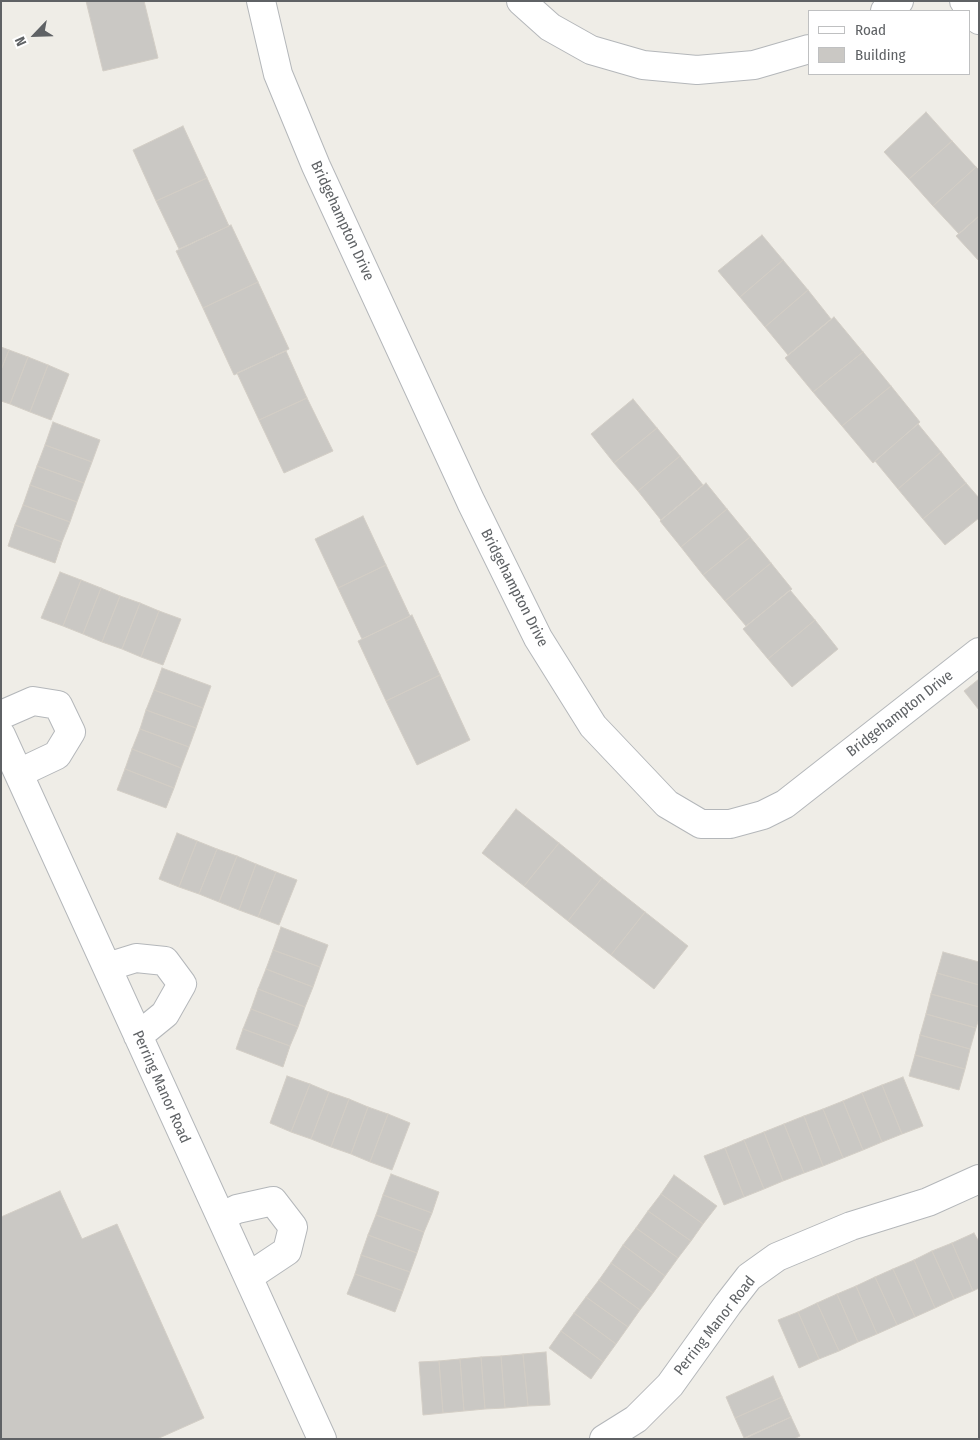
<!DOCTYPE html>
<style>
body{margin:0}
#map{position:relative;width:980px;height:1440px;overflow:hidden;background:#efede7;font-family:"Fira Sans Condensed",sans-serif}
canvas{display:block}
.frame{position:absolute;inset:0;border:2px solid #5f6265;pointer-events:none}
.legend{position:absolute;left:808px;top:10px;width:162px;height:65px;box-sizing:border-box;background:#fff;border:1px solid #bfc0c1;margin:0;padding:6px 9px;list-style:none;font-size:15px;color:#5f6265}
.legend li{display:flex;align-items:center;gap:10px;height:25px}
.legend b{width:25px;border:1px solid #bfc0c1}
.north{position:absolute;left:10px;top:10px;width:50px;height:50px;-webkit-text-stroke:4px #fff;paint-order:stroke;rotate:246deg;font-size:14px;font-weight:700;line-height:20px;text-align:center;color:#5f6265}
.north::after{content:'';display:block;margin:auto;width:18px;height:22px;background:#5f6265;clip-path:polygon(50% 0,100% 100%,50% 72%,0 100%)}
</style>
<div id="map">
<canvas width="980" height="1440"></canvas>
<div class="frame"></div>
<ul class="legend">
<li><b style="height:6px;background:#fff"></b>Road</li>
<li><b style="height:14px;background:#cac8c4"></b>Building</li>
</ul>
<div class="north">N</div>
</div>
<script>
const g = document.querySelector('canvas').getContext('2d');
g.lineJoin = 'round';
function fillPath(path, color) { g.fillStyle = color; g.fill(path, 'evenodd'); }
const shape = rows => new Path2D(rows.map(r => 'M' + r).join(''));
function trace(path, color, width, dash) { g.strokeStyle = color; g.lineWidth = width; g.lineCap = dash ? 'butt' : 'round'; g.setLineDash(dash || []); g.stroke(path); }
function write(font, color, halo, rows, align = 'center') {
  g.font = font + ' "Fira Sans Condensed",sans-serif'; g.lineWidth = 4.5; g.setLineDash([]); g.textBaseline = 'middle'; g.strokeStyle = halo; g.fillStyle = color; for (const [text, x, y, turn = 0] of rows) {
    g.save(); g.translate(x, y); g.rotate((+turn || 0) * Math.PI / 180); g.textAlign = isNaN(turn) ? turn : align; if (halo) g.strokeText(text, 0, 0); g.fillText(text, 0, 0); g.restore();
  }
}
const building = shape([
 [86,1,144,1,158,58,103,71,86,1],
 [926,112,952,141,909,179,884,152,926,112],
 [183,126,207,178,156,201,133,150,183,126],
 [952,141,976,167,933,206,909,179,952,141],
 [976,167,979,170,979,216,959,234,933,206,976,167],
 [207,178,229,226,179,249,156,201,207,178],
 [979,216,979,261,956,236,979,216],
 [231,225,258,282,203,308,176,251,231,225],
 [762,235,783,260,740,297,718,271,762,235],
 [783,260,808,290,765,327,740,297,783,260],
 [258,282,289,349,234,375,203,308,258,282],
 [808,290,831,319,788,355,765,327,808,290],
 [834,317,863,352,813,392,785,358,834,317],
 [1,347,9,350,1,370,1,347],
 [9,350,28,357,10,404,1,401,1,370,9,350],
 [286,351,307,398,259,420,237,373,286,351],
 [863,352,891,386,842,426,813,392,863,352],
 [28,357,48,365,30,412,10,404,28,357],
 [48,365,69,374,51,420,30,412,48,365],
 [891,386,920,422,873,463,842,426,891,386],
 [307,398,333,451,284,473,259,420,307,398],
 [633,399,657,428,614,463,591,434,633,399],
 [53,422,100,440,92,462,45,445,53,422],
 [918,424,941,452,898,489,875,461,918,424],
 [657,428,680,456,638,491,614,463,657,428],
 [45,445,92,462,84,483,37,466,45,445],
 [941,452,966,483,923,519,898,489,941,452],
 [680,456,703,485,661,520,638,491,680,456],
 [37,466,84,483,77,502,30,485,37,466],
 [706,483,727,509,681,547,660,521,706,483],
 [966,483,979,498,979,518,945,545,923,519,966,483],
 [30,485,77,502,70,522,23,505,30,485],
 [23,505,70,522,62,542,15,525,23,505],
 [727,509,750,537,703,575,681,547,727,509],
 [363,516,386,565,338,588,315,539,363,516],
 [15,525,62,542,55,563,8,546,15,525],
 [750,537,771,563,725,601,703,575,750,537],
 [771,563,792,589,746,626,725,601,771,563],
 [386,565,410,616,362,639,338,588,386,565],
 [60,572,81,580,63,626,41,618,60,572],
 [81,580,101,588,83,634,63,626,81,580],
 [101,588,120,596,102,642,83,634,101,588],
 [790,590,815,620,768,659,743,629,790,590],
 [120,596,140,603,122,649,102,642,120,596],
 [140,603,159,611,141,657,122,649,140,603],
 [159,611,181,619,163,665,141,657,159,611],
 [412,615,440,675,386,701,358,641,412,615],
 [815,620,838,649,792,687,768,659,815,620],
 [162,668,211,686,203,708,154,690,162,668],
 [440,675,470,740,417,765,386,701,440,675],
 [979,679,979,710,964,691,979,679],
 [154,690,203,708,196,728,146,710,154,690],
 [146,710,196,728,189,747,140,729,146,710],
 [140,729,189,747,181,768,132,749,140,729],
 [132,749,181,768,174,788,125,769,132,749],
 [125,769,174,788,166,808,117,790,125,769],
 [516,809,559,843,524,886,482,853,516,809],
 [177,833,197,841,179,887,159,879,177,833],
 [197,841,217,849,199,894,179,887,197,841],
 [559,843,602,878,568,921,524,886,559,843],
 [217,849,237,856,219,902,199,894,217,849],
 [237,856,256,864,239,910,219,902,237,856],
 [256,864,276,872,258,917,239,910,256,864],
 [276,872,297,880,279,925,258,917,276,872],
 [602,878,645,912,611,955,568,921,602,878],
 [645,912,688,946,654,989,611,955,645,912],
 [281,927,328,945,320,967,273,950,281,927],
 [273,950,320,967,313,987,266,969,273,950],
 [943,952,979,962,979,985,937,973,943,952],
 [266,969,313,987,305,1007,258,989,266,969],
 [937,973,979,985,979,1007,931,994,937,973],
 [258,989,305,1007,298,1027,251,1009,258,989],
 [931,994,979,1007,979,1018,976,1028,926,1014,931,994],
 [251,1009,298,1027,290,1046,243,1029,251,1009],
 [926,1014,976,1028,970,1049,920,1035,926,1014],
 [243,1029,290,1046,283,1067,236,1049,243,1029],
 [920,1035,970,1049,965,1069,915,1055,920,1035],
 [915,1055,965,1069,959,1090,909,1076,915,1055],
 [287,1076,310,1084,291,1132,270,1123,287,1076],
 [903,1077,923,1126,902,1134,882,1085,903,1077],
 [310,1084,329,1092,311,1139,291,1132,310,1084],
 [882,1085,902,1134,882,1142,862,1093,882,1085],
 [329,1092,349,1099,331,1147,311,1139,329,1092],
 [862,1093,882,1142,863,1150,843,1101,862,1093],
 [349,1099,368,1107,351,1154,331,1147,349,1099],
 [843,1101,863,1150,843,1158,823,1109,843,1101],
 [368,1107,388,1114,370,1162,351,1154,368,1107],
 [823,1109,843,1158,823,1166,804,1116,823,1109],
 [388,1114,410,1123,392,1170,370,1162,388,1114],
 [804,1116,823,1166,804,1173,784,1124,804,1116],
 [784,1124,804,1173,783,1181,764,1132,784,1124],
 [764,1132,783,1181,764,1189,744,1140,764,1132],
 [744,1140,764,1189,744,1197,725,1148,744,1140],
 [725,1148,744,1197,724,1205,704,1156,725,1148],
 [391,1174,439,1192,432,1213,383,1195,391,1174],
 [674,1175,717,1206,703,1224,661,1194,674,1175],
 [60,1191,82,1239,117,1224,204,1418,157,1439,1,1439,1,1217,60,1191],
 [661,1194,703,1224,691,1241,648,1211,661,1194],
 [383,1195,432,1213,424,1232,376,1215,383,1195],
 [648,1211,691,1241,678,1258,636,1228,648,1211],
 [376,1215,424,1232,417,1253,368,1235,376,1215],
 [636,1228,678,1258,665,1276,623,1245,636,1228],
 [974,1233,979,1242,979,1288,973,1291,952,1243,974,1233],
 [368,1235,417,1253,410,1272,361,1255,368,1235],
 [952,1243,973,1291,954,1299,932,1251,952,1243],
 [623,1245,665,1276,653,1293,611,1263,623,1245],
 [932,1251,954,1299,935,1308,914,1260,932,1251],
 [361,1255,410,1272,403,1291,355,1274,361,1255],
 [914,1260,935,1308,915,1317,893,1269,914,1260],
 [611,1263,653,1293,640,1310,599,1280,611,1263],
 [893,1269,915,1317,897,1325,875,1277,893,1269],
 [355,1274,403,1291,395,1312,347,1294,355,1274],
 [875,1277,897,1325,877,1334,856,1286,875,1277],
 [599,1280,640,1310,628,1327,586,1297,599,1280],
 [856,1286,877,1334,858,1342,837,1294,856,1286],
 [837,1294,858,1342,839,1351,817,1303,837,1294],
 [586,1297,628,1327,616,1344,574,1313,586,1297],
 [817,1303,839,1351,819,1359,798,1312,817,1303],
 [798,1312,819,1359,799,1368,778,1320,798,1312],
 [574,1313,616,1344,603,1362,561,1331,574,1313],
 [561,1331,603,1362,591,1379,549,1348,561,1331],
 [546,1352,550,1405,528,1406,523,1354,546,1352],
 [523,1354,528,1406,505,1408,501,1356,523,1354],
 [501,1356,505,1408,485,1409,481,1357,501,1356],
 [481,1357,485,1409,464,1411,460,1359,481,1357],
 [460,1359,464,1411,443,1413,439,1361,460,1359],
 [439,1361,443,1413,423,1415,419,1362,439,1361],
 [773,1376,782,1397,735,1418,726,1397,773,1376],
 [782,1397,791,1417,744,1438,735,1418,782,1397],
 [791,1417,800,1436,794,1439,744,1439,791,1417]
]);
fillPath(building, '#cac8c4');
trace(building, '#d3cec6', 1);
const minor = shape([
 [261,1,278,74,316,166,471,502,538,638,593,726,667,804,701,824,730,824,763,815,785,804,979,652],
 [521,1,550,27,591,50,643,65,697,70,754,65,809,49],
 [964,1,979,20],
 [885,11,899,1],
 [1,715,33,701,58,705,71,732,57,755,19,773],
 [1,735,322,1439],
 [107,967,136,958,165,961,182,984,165,1014,138,1036],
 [221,1217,237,1209,273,1201,293,1227,287,1251,248,1277],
 [604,1439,636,1419,670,1385,728,1304,749,1277,777,1257,851,1226,928,1202,979,1179]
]);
trace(minor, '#b4b7ba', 30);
trace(minor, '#fff', 28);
write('15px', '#5f6265', '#fff', [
 ["Bridgehampton Drive",342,221,65],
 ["Bridgehampton Drive",514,588,63],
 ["Bridgehampton Drive",900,714,-38],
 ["Perring Manor Road",161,1087,66],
 ["Perring Manor Road",715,1326,-52]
]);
</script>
